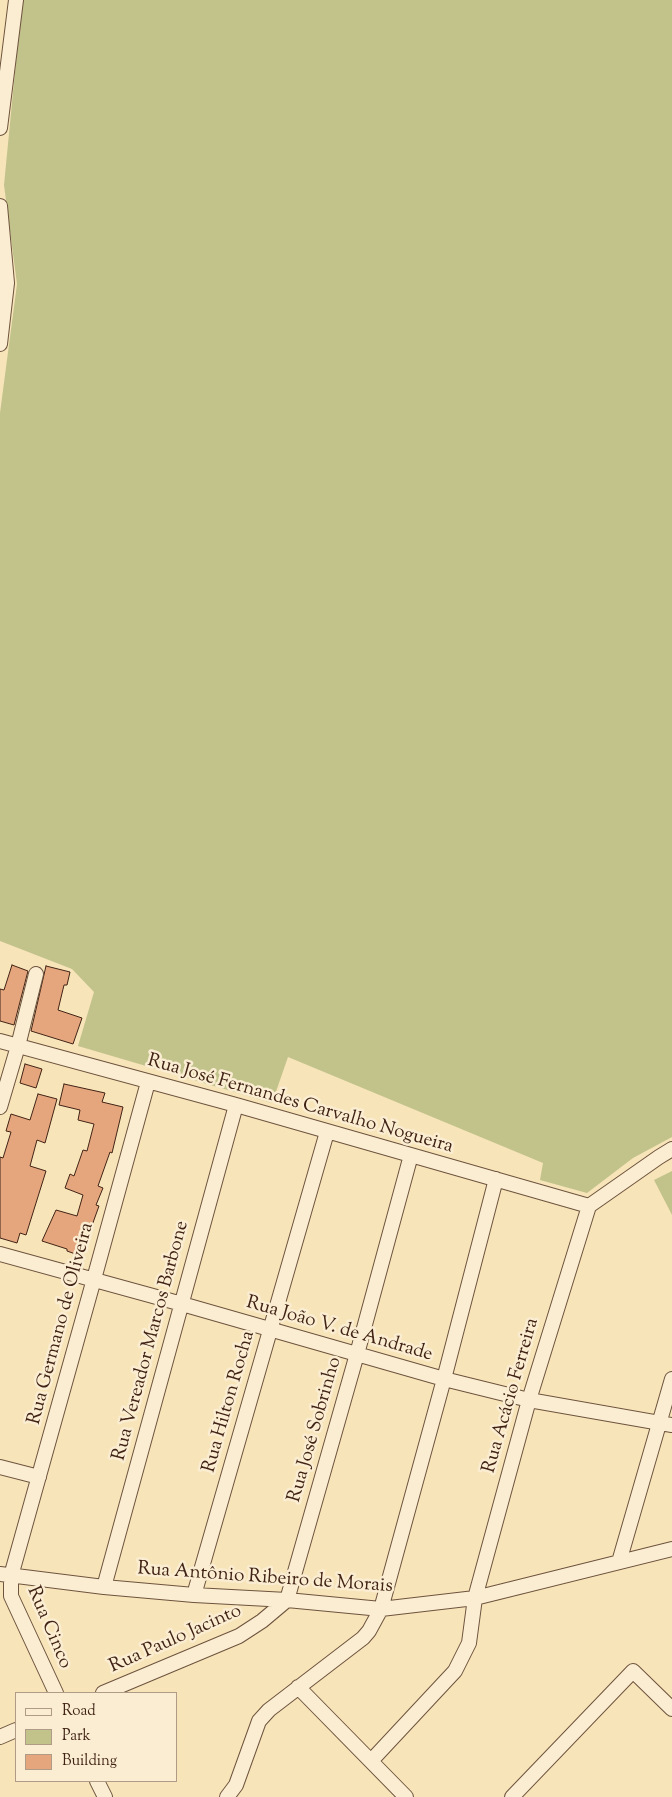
<!DOCTYPE html>
<meta charset="utf-8">
<style>
body{margin:0}
#map{position:relative;width:672px;height:1797px;overflow:hidden;background:#f7e4b9;font-family:"Sorts Mill Goudy",serif}
canvas{display:block}
.legend{position:absolute;left:15px;top:1692px;width:162px;height:90px;box-sizing:border-box;background:#faedd2;border:1px solid #b09c86;margin:0;padding:6px 9px;list-style:none;font-size:15px;color:#412315}
.legend li{display:flex;align-items:center;gap:10px;height:25px}
.legend b{width:25px;border:1px solid #b09c86}
</style>
<div id="map">
<canvas width="672" height="1797"></canvas>
<ul class="legend">
<li><b style="height:6px;background:#faedd2"></b>Road</li>
<li><b style="height:14px;background:#c2c28b"></b>Park</li>
<li><b style="height:14px;background:#e5a67e"></b>Building</li>
</ul>
</div>
<script>
const g = document.querySelector('canvas').getContext('2d');
g.lineJoin = 'round';
function fillPath(path, color) { g.fillStyle = color; g.fill(path, 'evenodd'); }
const shape = rows => new Path2D(rows.map(r => 'M' + r).join(''));
function trace(path, color, width, dash) { g.strokeStyle = color; g.lineWidth = width; g.lineCap = dash ? 'butt' : 'round'; g.setLineDash(dash || []); g.stroke(path); }
function write(font, color, halo, rows, align = 'center') {
  g.font = font + ' "Sorts Mill Goudy",serif'; g.lineWidth = 5; g.setLineDash([]); g.textBaseline = 'middle'; g.strokeStyle = halo; g.fillStyle = color; for (const [text, x, y, turn = 0] of rows) {
    g.save(); g.translate(x, y); g.rotate((+turn || 0) * Math.PI / 180); g.textAlign = isNaN(turn) ? turn : align; if (halo) g.strokeText(text, 0, 0); g.fillText(text, 0, 0); g.restore();
  }
}
fillPath(shape([
 [22,0,672,0,672,1137,633,1158,587,1193,540,1180,543,1163,288,1057,272,1103,78,1046,94,992,72,969,0,941,0,413,17,284,4,185],
 [672,1171,672,1215,654,1180]
]), '#c2c28b');
const building = shape([
 [12,965,28,971,14,1025,0,1021,0,989,4,990,12,965],
 [46,966,70,972,67,985,64,985,58,1010,82,1018,73,1044,31,1031,46,966],
 [25,1064,42,1069,36,1088,20,1083,25,1064],
 [64,1084,105,1093,102,1102,123,1107,112,1153,110,1152,98,1186,103,1188,96,1205,99,1206,81,1256,67,1251,67,1249,42,1241,56,1210,77,1216,83,1195,65,1188,70,1174,74,1176,83,1150,87,1151,94,1124,78,1120,80,1110,59,1105,64,1084],
 [38,1094,57,1099,45,1143,37,1140,30,1166,46,1171,26,1235,20,1233,17,1243,0,1238,0,1157,3,1158,11,1132,6,1131,11,1114,30,1120,38,1094]
]);
fillPath(building, '#e5a67e');
trace(building, '#412315', 1);
const street = shape([
 [0,128,16,0],
 [0,206,7,283,0,344],
 [0,1041,236,1105,589,1206],
 [0,1107,18,1046,36,974],
 [589,1206,659,1157,672,1149],
 [0,1254,182,1304,444,1379,529,1400,672,1425],
 [0,1467,39,1477],
 [619,1562,672,1379],
 [0,1574,104,1587,194,1595,287,1600,381,1609,475,1598,672,1549],
 [104,1587,236,1105],
 [194,1595,327,1132],
 [298,1687,406,1797],
 [56,1693,11,1596,11,1576,94,1279,148,1082],
 [103,1693,239,1636,262,1621,287,1600,357,1354,411,1155],
 [0,1737,16,1730],
 [371,1761,455,1671,469,1643,475,1598,529,1400,589,1206],
 [97,1781,105,1797],
 [227,1797,236,1785,259,1721,269,1710,363,1638,369,1631,381,1609,444,1379,496,1179],
 [512,1797,633,1671,672,1709]
]);
trace(street, '#6e533e', 16);
trace(street, '#faedd2', 14);
write('19px', '#412315', '#faedd2', [
 ["Rua José Fernandes Carvalho Nogueira",300,1105,16],
 ["Rua Germano de Oliveira",62,1324,-75],
 ["Rua João V. de Andrade",339,1330,16],
 ["Rua Vereador Marcos Barbone",152,1341,-75],
 ["Rua Acácio Ferreira",512,1396,-74],
 ["Rua Hilton Rocha",230,1402,-74],
 ["Rua José Sobrinho",316,1430,-74],
 ["Rua Antônio Ribeiro de Morais",265,1579,4],
 ["Rua Cinco",48,1628,67],
 ["Rua Paulo Jacinto",176,1640,-24]
]);
</script>
